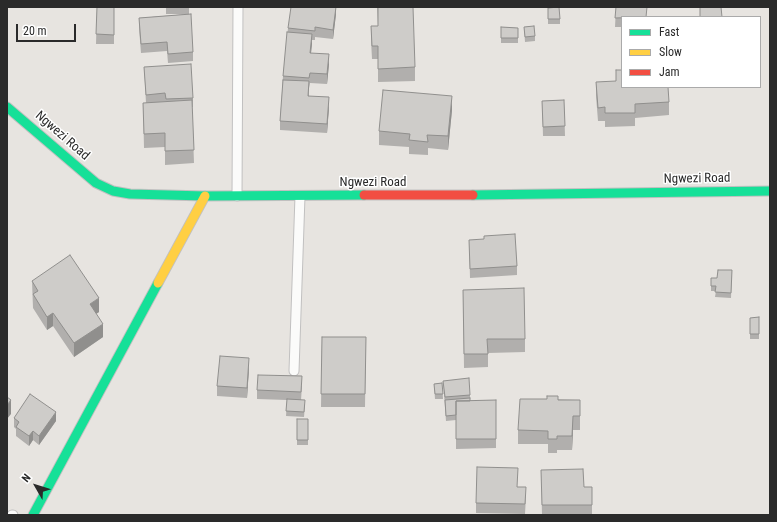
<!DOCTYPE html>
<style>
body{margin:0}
#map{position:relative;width:777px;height:522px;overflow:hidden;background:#e7e4e0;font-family:"Roboto Condensed",sans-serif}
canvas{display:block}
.frame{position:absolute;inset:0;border:8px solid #2a2a2a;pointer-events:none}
.legend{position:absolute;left:621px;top:16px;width:140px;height:72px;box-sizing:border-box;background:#fff;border:1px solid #aaa;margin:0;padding:5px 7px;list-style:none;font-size:12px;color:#2a2a2a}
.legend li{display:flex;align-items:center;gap:8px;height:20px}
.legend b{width:20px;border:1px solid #aaa}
.north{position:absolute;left:16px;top:466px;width:40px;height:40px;-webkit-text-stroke:3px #fff;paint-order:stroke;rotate:309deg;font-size:11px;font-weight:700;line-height:16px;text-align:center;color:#2a2a2a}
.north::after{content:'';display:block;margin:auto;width:14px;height:18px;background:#2a2a2a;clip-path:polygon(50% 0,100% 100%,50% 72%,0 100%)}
.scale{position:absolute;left:16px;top:24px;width:60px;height:18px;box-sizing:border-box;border:2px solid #2a2a2a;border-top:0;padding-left:5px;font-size:12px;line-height:14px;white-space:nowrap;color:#2a2a2a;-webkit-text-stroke:3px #fff;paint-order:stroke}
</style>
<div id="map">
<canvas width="777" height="522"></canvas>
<div class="frame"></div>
<ul class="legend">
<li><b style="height:5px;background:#16e098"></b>Fast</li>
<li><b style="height:5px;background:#ffcf43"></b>Slow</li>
<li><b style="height:5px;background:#f24e42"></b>Jam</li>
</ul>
<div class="north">N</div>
<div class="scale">20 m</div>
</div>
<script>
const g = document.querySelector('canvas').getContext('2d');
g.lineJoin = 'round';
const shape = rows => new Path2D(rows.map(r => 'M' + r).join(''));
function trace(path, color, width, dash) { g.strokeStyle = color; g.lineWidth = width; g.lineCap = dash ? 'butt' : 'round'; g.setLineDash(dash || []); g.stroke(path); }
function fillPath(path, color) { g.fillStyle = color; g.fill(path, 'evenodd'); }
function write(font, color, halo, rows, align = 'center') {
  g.font = font + ' "Roboto Condensed",sans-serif'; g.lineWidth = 3; g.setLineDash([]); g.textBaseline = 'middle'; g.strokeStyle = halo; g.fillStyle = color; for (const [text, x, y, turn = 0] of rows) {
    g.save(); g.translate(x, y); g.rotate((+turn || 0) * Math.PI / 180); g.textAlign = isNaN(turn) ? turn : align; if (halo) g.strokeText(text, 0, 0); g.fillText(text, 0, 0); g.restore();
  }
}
const lane = shape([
 [237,196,238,7],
 [294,371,300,196],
 [12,515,13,515]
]);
const fast = shape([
 [7,107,96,183,113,191,130,194,205,196,364,195],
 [473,195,770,191],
 [33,515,158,283]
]);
const slow = shape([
 [158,283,205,196]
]);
const jam = shape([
 [364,195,473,195]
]);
trace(lane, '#c1c0c0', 11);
trace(fast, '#c1c0c0', 11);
trace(slow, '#c1c0c0', 11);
trace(jam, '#c1c0c0', 11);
trace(lane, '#fbfbfa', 9);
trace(fast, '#16e098', 9);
trace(slow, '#ffcf43', 9);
trace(jam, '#f24e42', 9);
fillPath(shape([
 [97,7,114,7,114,44,96,44],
 [166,7,189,7,189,14,193,52,193,61,168,63,167,51,141,53,139,28,139,18,187,14,166,14],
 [336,7,336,14,333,39,315,37,315,40,312,40,311,53,329,64,327,84,310,83,309,88,309,96,329,107,327,133,280,130,280,121,283,76,288,28],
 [377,7,415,67,415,81,378,82,378,59,372,59,371,40,371,26,378,26],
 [616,7,622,17,622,27,615,27],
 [548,8,560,19,560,24,548,24],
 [501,27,518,28,518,43,501,43],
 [524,27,535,36,535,41,525,42],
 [144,67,193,98,193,107,192,107,194,163,165,165,165,147,144,148,143,103,146,103],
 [596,82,622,87,669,102,669,115,635,118,635,126,605,127,605,121,598,121,596,96],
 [564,100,565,136,543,136,542,101],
 [452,110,448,150,428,148,428,155,409,154,409,147,379,145,379,131],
 [469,240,517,266,517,275,470,278],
 [732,270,731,298,715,297,716,291,711,291,711,286,717,278],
 [32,281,99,312,96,314,103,337,74,357,53,326,47,330,33,308],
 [463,290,525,339,525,352,488,353,488,367,464,368],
 [759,317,759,339,750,339,750,318],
 [322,337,366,337,365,407,321,407],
 [249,368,247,398,217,396,217,386],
 [443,381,470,395,470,401,496,400,496,448,456,449,456,420,446,421],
 [442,383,443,399,435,399,434,384],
 [302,386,301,400,305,405,304,417,286,416,287,400,257,399,257,390],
 [547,399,580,400,580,430,573,430,572,450,557,450,557,453,548,453,548,444,518,444,518,430],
 [14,418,56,421,39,445,33,440,29,446,16,436,16,429,14,427],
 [297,419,308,419,308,445,297,445],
 [541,470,584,487,592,487,592,514,542,515],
 [518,487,526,496,525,514,476,513,476,503]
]), '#b1afad');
fillPath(shape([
 [336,7,336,14,333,39,333,30],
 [312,34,312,44,310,62,310,53],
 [329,54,329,64,327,84,327,74],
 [452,96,452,110,448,150,448,136],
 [329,97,329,107,327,133,327,124],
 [99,298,99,312,90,318,90,304],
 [53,313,53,326,47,330,47,317],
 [103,324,103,337,74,357,74,343],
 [249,358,249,368,247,398,247,388],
 [11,400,11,414,7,419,7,405],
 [56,412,56,421,39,445,39,436],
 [573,416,573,430,572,450,572,436],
 [33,431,33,440,29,446,29,436]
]), '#908f8d');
const building = shape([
 [97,7,114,7,114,35,96,34,97,7],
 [291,7,336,7,333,30,315,27,315,31,288,28,291,7],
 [378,7,413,7,415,67,378,69,378,46,372,46,371,26,378,26,378,7],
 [559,7,560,19,548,19,548,8,559,7],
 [616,7,647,7,646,17,615,18,616,7],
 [700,7,721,7,722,17,700,17,700,7],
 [191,14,193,52,168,54,167,42,141,44,139,18,191,14],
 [534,26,535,36,525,37,524,27,534,26],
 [501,27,518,28,518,38,501,38,501,27],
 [287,32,312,34,310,53,329,54,327,74,310,73,309,78,283,76,287,32],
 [191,64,193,98,166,99,165,93,146,95,144,67,191,64],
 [616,70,622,70,622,87,668,87,669,102,635,104,635,113,605,113,605,107,598,108,596,82,616,81,616,70],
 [283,80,309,81,308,96,329,97,327,124,280,121,283,80],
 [383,90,452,96,448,136,427,135,428,142,409,140,410,134,379,131,383,90],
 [192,100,194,150,165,151,165,133,144,134,143,103,192,100],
 [564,100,565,126,543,127,542,101,564,100],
 [515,234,517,266,470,269,469,240,484,239,484,236,515,234],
 [70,255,99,298,90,304,103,324,74,343,53,313,47,317,33,294,38,291,32,281,70,255],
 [718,270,732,270,731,293,715,292,716,286,711,286,711,278,717,278,718,270],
 [524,288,525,339,487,339,488,354,464,354,463,290,524,288],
 [759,317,759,334,750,334,750,318,759,317],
 [322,337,366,337,365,394,321,394,322,337],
 [220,356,249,358,247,388,217,386,220,356],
 [258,375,302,376,301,392,257,390,258,375],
 [469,378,470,395,445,397,443,381,469,378],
 [442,383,443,394,435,394,434,384,442,383],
 [30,394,56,412,39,436,33,431,29,436,16,427,19,422,14,418,30,394],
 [547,396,558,396,558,400,580,400,580,416,573,416,572,436,557,436,557,439,548,439,548,431,518,430,520,399,547,399,547,396],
 [7,397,11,400,7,405,7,397],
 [470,398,470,401,456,401,456,415,446,416,445,400,470,398],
 [287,399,305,400,304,412,286,411,287,399],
 [496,400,496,439,456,439,456,401,496,400],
 [297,419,308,419,308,440,297,440,297,419],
 [477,467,518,468,517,487,526,487,525,504,476,503,477,467],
 [583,469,584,487,592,487,592,505,542,505,541,470,583,469]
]);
fillPath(building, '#ceccc9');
trace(building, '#908f8d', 1);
write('13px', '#2a2a2a', '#fff', [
 ["Ngwezi Road",62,136,41],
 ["Ngwezi Road",697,179,-1],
 ["Ngwezi Road",373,183]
]);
</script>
